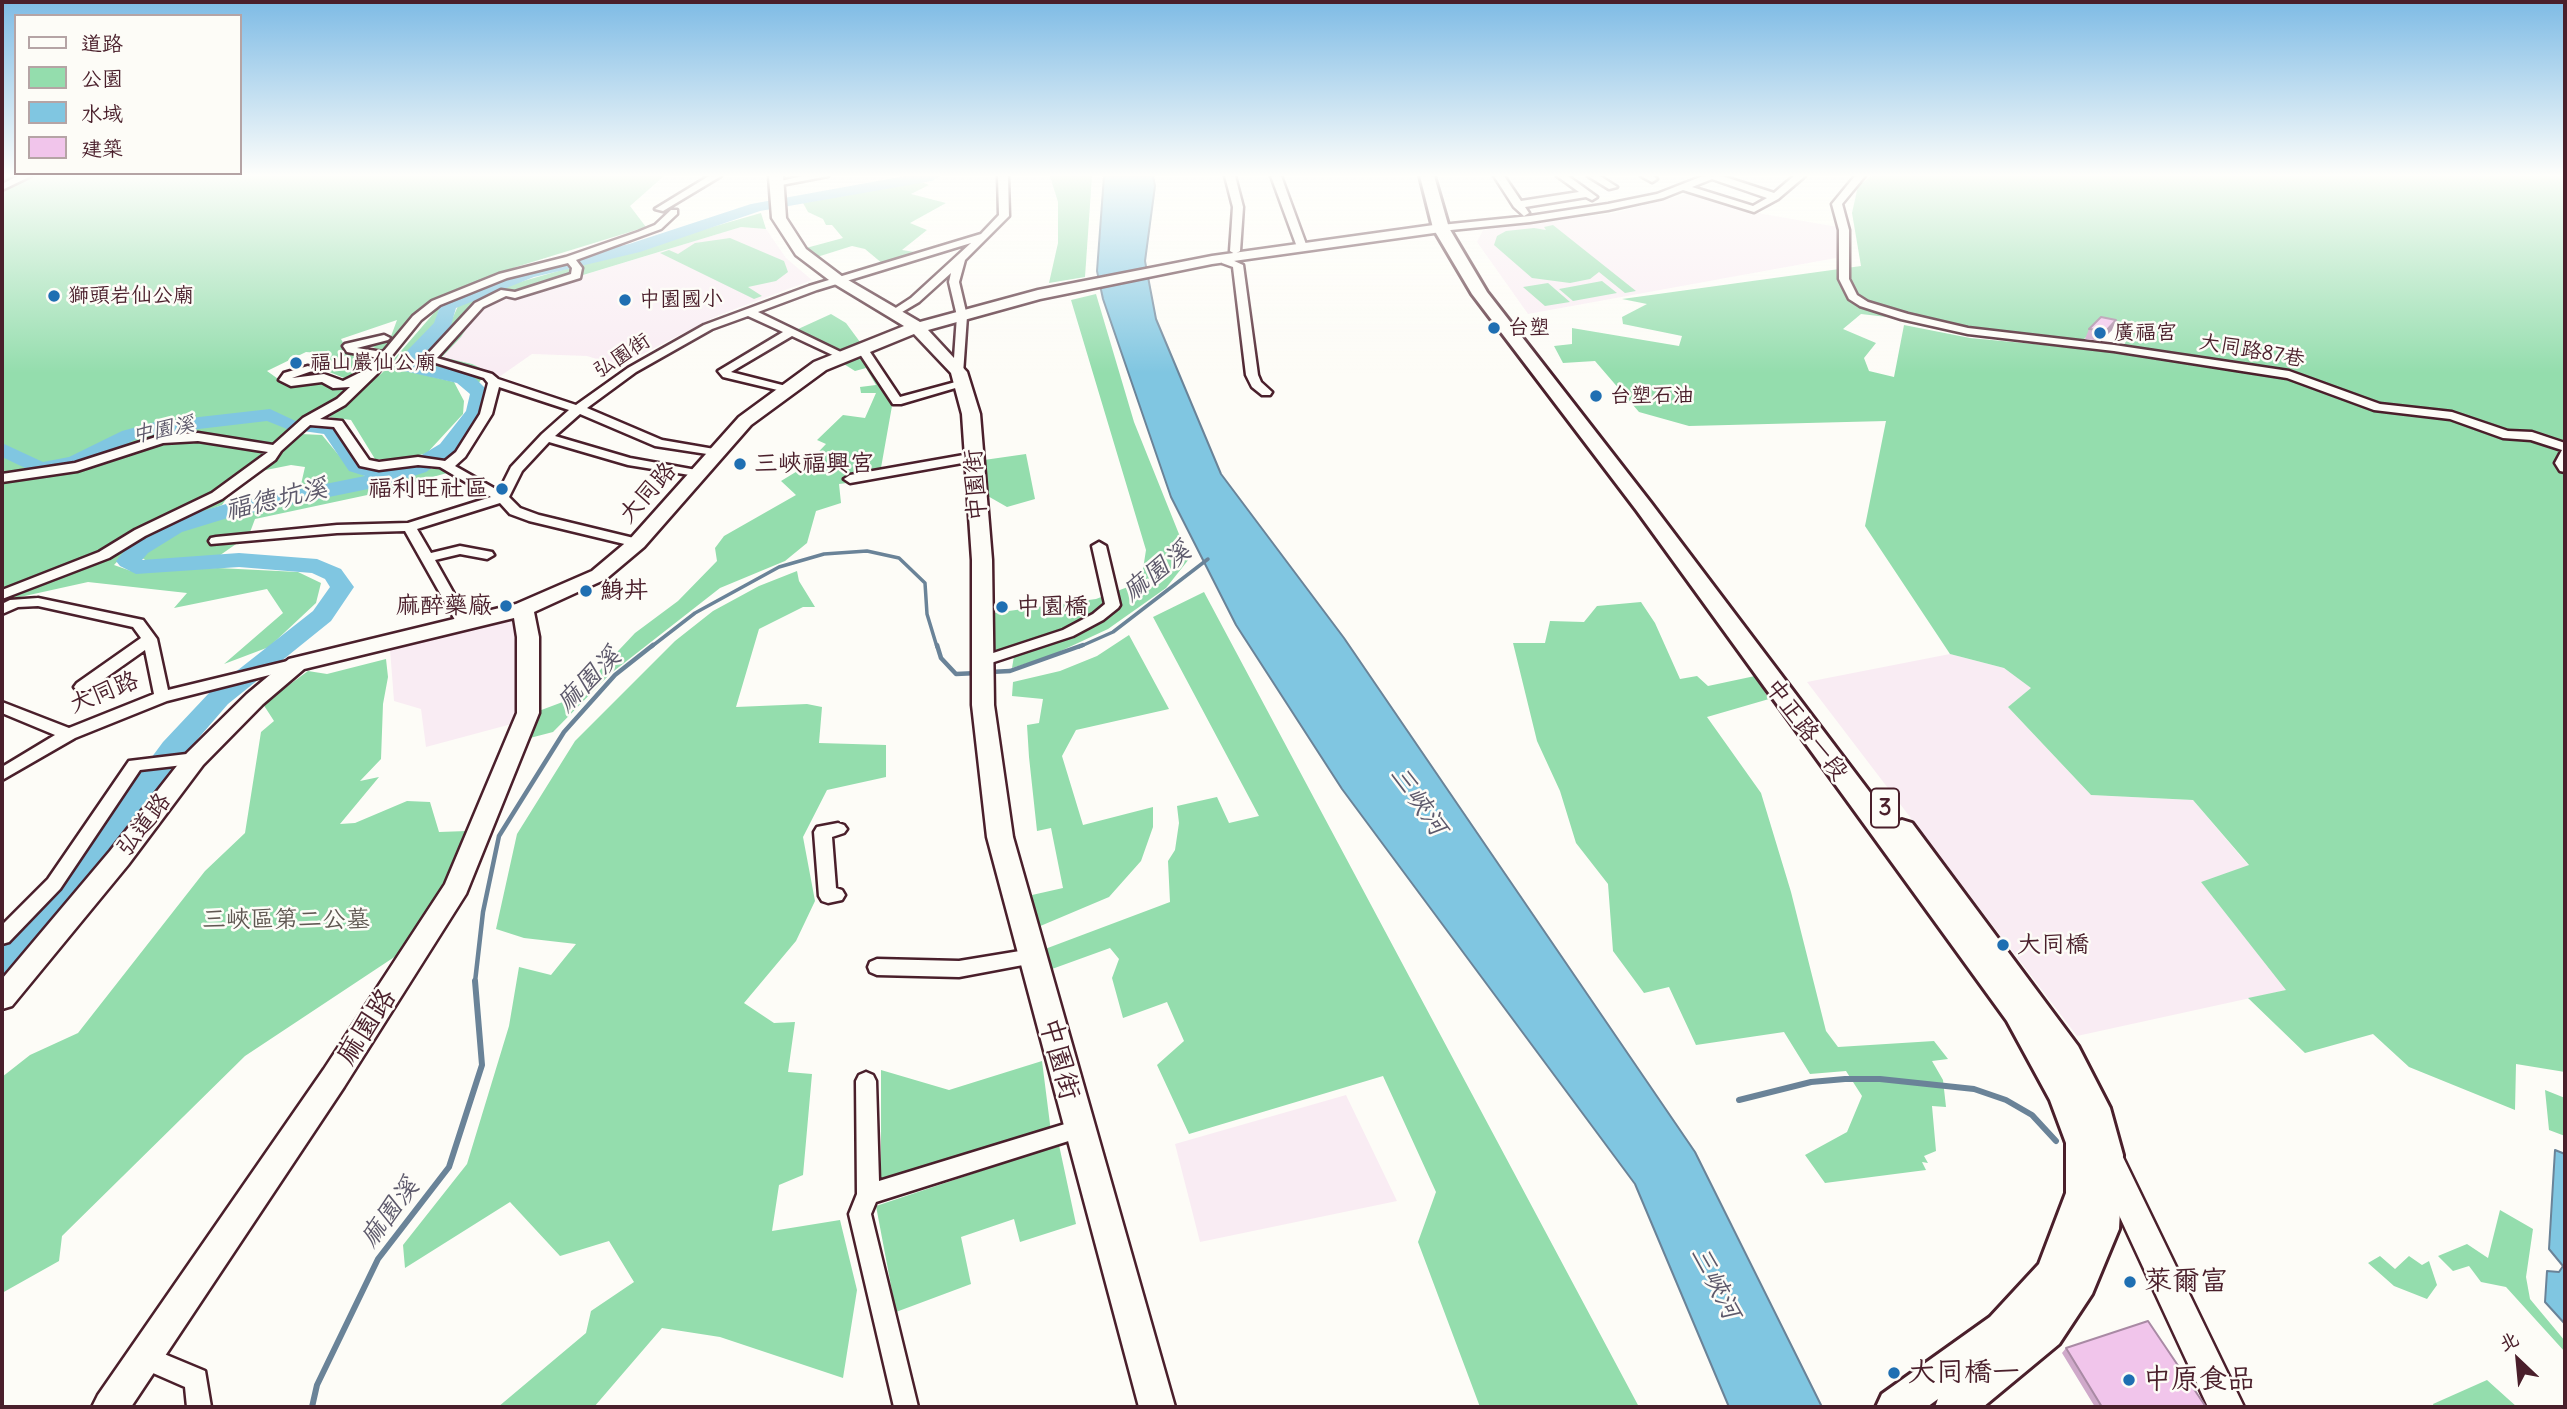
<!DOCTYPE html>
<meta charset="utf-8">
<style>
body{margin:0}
#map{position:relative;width:2567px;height:1409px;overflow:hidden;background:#fdfcf7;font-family:Delius,"LXGW WenKai TC",sans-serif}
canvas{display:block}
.frame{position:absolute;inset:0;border:4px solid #4a1f2b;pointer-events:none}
.legend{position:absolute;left:14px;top:14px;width:228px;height:161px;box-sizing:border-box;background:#fdfcf7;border:2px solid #b5a4a5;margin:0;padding:9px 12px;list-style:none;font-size:21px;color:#4a1f2b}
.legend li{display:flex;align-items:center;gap:14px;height:35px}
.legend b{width:35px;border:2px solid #b5a4a5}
.north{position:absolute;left:2483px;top:1325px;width:70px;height:70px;-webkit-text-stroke:5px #fdfcf7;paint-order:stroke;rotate:334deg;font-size:19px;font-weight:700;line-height:28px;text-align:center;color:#4a1f2b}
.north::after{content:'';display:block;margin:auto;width:24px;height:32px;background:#4a1f2b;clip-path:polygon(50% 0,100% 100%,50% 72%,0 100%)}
</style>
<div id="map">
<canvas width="2567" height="1409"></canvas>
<div class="frame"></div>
<ul class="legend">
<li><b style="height:9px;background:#fdfcf7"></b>道路</li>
<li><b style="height:19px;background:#94ddad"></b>公園</li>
<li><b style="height:19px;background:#80c6e1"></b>水域</li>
<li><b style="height:19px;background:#f1c5eb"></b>建築</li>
</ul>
<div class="north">北</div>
</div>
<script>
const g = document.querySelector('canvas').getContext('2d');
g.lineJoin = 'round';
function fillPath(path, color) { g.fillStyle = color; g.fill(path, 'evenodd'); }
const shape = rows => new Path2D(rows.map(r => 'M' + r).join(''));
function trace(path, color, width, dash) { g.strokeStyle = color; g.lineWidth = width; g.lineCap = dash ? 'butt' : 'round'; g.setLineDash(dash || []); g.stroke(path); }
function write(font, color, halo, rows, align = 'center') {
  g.font = font + ' Delius,"LXGW WenKai TC",sans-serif'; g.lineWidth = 5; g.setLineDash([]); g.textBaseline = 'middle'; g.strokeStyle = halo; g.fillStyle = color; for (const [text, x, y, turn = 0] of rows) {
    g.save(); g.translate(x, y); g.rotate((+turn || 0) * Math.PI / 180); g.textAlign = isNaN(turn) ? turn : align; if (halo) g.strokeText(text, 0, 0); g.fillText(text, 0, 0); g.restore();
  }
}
fillPath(shape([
 [1691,193,1763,214,1838,227,1841,243,1836,258,1528,314,1477,242,1483,230,1614,213],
 [741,227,766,229,786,258,812,280,719,315,619,366,587,356,532,354,499,377,472,364,442,358,481,306,505,293,577,277],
 [519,616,519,722,426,747,421,709,394,701,390,649],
 [1950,654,2004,668,2032,688,2008,707,2091,795,2193,800,2249,866,2201,882,2287,990,2077,1036,1807,682],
 [1346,1095,1397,1201,1200,1242,1175,1144]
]), '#f9ecf3');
fillPath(shape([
 [2,176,664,176,630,206,646,227,516,267,427,303,386,352,370,346,390,339,397,320,341,339,349,354,373,358,355,374,344,378,315,366,318,353,306,352,267,371,288,386,319,381,330,387,350,388,284,433,245,472,222,505,177,521,131,547,114,565,131,571,218,568,298,572,321,583,316,603,269,647,224,664,283,613,267,589,174,608,187,593,88,582,2,601],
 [1050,176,1092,176,1085,277,1049,283,1058,243,1058,202],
 [1872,176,2565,176,2565,1072,2516,1064,2515,1110,2409,1067,2373,1034,2305,1053,2248,998,2286,990,2201,882,2249,865,2193,800,2091,795,2008,707,2031,688,2004,668,1950,654,1865,526,1886,421,1689,426,1639,412,1595,361,1563,363,1554,346,1572,344,1572,328,1679,346,1682,336,1623,324,1622,317,1647,304,1622,299,1861,266,1852,213,1858,186],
 [1861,314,2083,340,2097,327,2118,323,2135,328,2119,352,1970,338,1904,325,1894,377,1869,371,1864,358,1876,343,1843,329],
 [921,182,929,185,911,194,946,203,910,223,927,230,902,250,921,253,883,264,865,249,852,246,817,257,806,248,843,238,832,225,826,225,823,219,808,212,803,203],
 [761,213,766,229,741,227,514,296,505,293,481,306,461,337,442,357,472,364,487,371,478,384,469,375,419,364,420,357,450,324,458,306,492,290],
 [1553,225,1636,291,1625,293,1599,272,1590,279,1570,283,1532,278,1494,245,1497,236,1506,231,1534,228,1546,230,1544,227],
 [730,238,784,261,788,272,776,281,748,287,762,296,754,299,660,253,669,250,678,254,695,243],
 [1602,281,1617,293,1573,301,1559,289],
 [1548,283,1570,302,1545,306,1523,287],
 [1096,294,1134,422,1189,559,1166,588,1108,629,1050,656,1012,668,1015,650,993,652,994,613,1096,599,1141,582,1146,550,1071,300],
 [440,306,435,324,405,358,403,370,454,382,464,401,463,414,427,453,402,460,375,459,351,420,329,417,382,373],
 [831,314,846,323,860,342,839,350,796,330],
 [860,351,892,406,879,479,839,484,841,503,816,511,807,543,785,561,720,588,610,674,553,732,526,739,536,712,568,700,587,684,635,633,678,601,717,561,715,548,724,536,796,495,781,481,804,467,826,444,817,440,843,415,865,418,876,393,861,393,860,387,876,385,866,368,855,371,839,361],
 [301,434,322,435,351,470,368,477,299,493,305,467,291,465,261,471],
 [1026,454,1035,499,1007,507,986,495,984,460],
 [425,469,441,469,447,473,372,494,255,519,249,535,216,558,148,562,141,557,150,548,180,531,227,516,375,484],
 [797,571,799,581,815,607,803,607,759,629,736,707,807,704,822,707,819,743,886,745,886,777,827,790,803,837,815,901,796,941,744,1003,774,1023,795,1022,788,1072,812,1074,803,1175,779,1185,772,1231,840,1220,857,1290,843,1378,720,1337,662,1328,594,1407,498,1407,586,1333,591,1311,634,1282,609,1241,560,1256,510,1202,405,1268,403,1245,467,1164,509,1026,519,967,551,975,576,944,524,938,496,929,517,834,575,741,675,641,713,611,759,586],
 [1204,592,1639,1407,1480,1407,1418,1242,1436,1192,1383,1076,1189,1134,1157,1065,1184,1041,1167,1002,1123,1018,1112,978,1119,959,1110,948,1052,969,1045,949,1170,902,1168,861,1175,850,1179,823,1177,806,1217,797,1229,823,1259,816,1153,617],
 [1641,602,1655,623,1680,679,1697,676,1708,686,1755,676,1769,699,1707,717,1761,793,1791,892,1826,1031,1838,1047,1934,1041,1948,1059,1932,1061,1943,1080,1946,1107,1932,1106,1936,1151,1924,1156,1928,1163,1922,1162,1926,1170,1825,1183,1805,1155,1847,1132,1862,1096,1846,1071,1810,1074,1784,1032,1696,1045,1669,987,1644,993,1613,951,1608,884,1576,843,1560,791,1537,741,1513,643,1545,643,1550,621,1584,622,1597,606],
 [1129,635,1169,709,1076,730,1062,756,1083,825,1153,807,1153,827,1141,861,1109,897,1038,927,1032,895,1063,888,1051,828,1037,831,1029,757,1027,725,1039,723,1043,699,1012,696,1013,682,1060,671,1097,656],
 [386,659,388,677,383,704,381,759,360,781,379,777,340,824,355,823,407,801,430,802,439,832,467,831,457,873,414,944,245,1056,62,1236,59,1261,2,1293,2,1077,30,1055,78,1033,205,871,245,833,261,732,274,721,263,704,308,671,327,674],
 [1042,1061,1051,1132,881,1179,881,1070,949,1090],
 [2545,1090,2565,1098,2565,1136,2549,1130],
 [1059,1145,1076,1224,1020,1242,1014,1219,961,1237,971,1284,896,1312,876,1206],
 [2500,1210,2533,1229,2526,1277,2530,1299,2565,1341,2565,1352,2506,1287,2481,1282,2469,1266,2453,1271,2438,1256,2467,1244,2488,1258],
 [2380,1256,2395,1269,2409,1256,2422,1265,2429,1261,2437,1285,2427,1299,2394,1286,2368,1263],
 [2487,1380,2517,1407,2434,1407,2433,1404]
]), '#94ddad');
const water = shape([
 [1104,176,1153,176,1155,186,1145,261,1156,319,1221,474,1344,638,1695,1152,1822,1407,1729,1407,1635,1184,1342,789,1236,625,1171,497,1103,299,1097,271,1104,176],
 [2555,1150,2565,1154,2565,1324,2545,1302,2547,1271,2559,1272,2563,1266,2549,1249,2555,1150]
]);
fillPath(water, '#80c6e1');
trace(water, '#6a8398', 2);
trace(shape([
 [651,647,695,613,779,567,824,554,867,551,899,558,925,583,927,614,937,647],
 [1079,647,1113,632,1208,559]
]), '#6a8398', 3.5);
trace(shape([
 [937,645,941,658,956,674,978,673],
 [990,672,1010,671,1083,645],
 [475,982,483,912,499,836,564,732,615,675,653,645]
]), '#6a8398', 4.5);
trace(shape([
 [1739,1100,1811,1082,1845,1079,1880,1079,1974,1089,2006,1100,2032,1115,2056,1141],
 [312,1407,317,1385,378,1259,449,1167,482,1065,475,981]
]), '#6a8398', 6);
fillPath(shape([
 [905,176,940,176,932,181,760,211,640,252,534,277,456,308,450,329,421,359,421,363,471,374,490,393,486,412,454,452,426,472,383,486,231,517,182,532,148,553,142,560,239,553,317,559,341,569,354,587,331,621,228,704,183,756,78,902,13,973,2,977,2,943,56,886,163,742,210,692,313,611,330,587,325,579,312,573,239,567,136,574,120,566,116,561,120,556,132,543,166,522,226,504,365,476,349,471,324,434,303,431,300,428,292,431,267,421,156,434,136,439,83,467,40,475,2,457,2,443,43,462,69,457,122,431,155,422,270,409,302,424,310,421,337,424,365,461,387,470,410,462,440,444,466,411,470,394,457,383,404,371,401,367,404,354,434,323,442,301,522,269,629,244,751,204,905,176]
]), '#80c6e1');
const street = shape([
 [18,176,31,176,2,190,2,184,18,176],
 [709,176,721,176,663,211,655,209,709,176],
 [803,176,828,176,776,186,771,183,803,176],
 [998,176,1008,176,1009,216,965,260,959,282,967,316,963,374,959,375,953,372,957,316,949,282,951,273,919,302,897,315,888,313,911,298,971,243,817,290,758,312,849,356,839,358,792,336,731,372,790,387,790,393,723,377,718,371,783,332,748,316,712,329,636,372,587,408,662,440,720,450,720,456,655,446,580,414,555,436,630,458,702,471,702,477,628,465,549,442,522,471,509,497,520,508,539,515,642,540,644,543,642,546,637,547,529,521,510,514,500,503,417,529,431,553,460,546,492,552,494,555,487,559,460,554,435,560,471,624,469,627,459,627,405,531,337,533,211,544,209,541,211,538,216,537,337,525,408,523,491,497,440,467,418,465,379,470,360,466,334,427,310,425,281,451,275,460,222,499,145,536,109,558,2,599,2,590,99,552,135,530,212,493,268,452,198,441,163,443,77,471,2,482,2,474,75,463,162,435,198,433,273,445,303,418,337,399,350,387,333,388,322,382,291,386,279,380,284,373,308,366,314,369,312,371,292,378,324,374,343,381,359,373,366,372,378,358,347,352,343,346,345,344,384,335,390,338,388,340,357,348,383,352,413,316,432,301,499,274,566,257,638,232,655,225,671,210,677,210,677,214,661,229,576,260,582,268,580,278,515,298,506,296,483,307,437,358,492,374,498,379,576,405,628,368,704,325,809,286,981,234,999,215,998,176],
 [568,263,572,268,571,274,515,292,501,290,475,303,423,359,484,378,488,383,480,414,456,452,445,461,418,457,379,462,369,460,342,421,320,419,345,405,377,374,421,320,440,305,507,278,568,263],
 [499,387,569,410,542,434,511,467,499,491,455,466,465,457,492,414,499,387],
 [1225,176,1235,176,1243,207,1240,251,1235,254,1230,251,1233,207,1225,176],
 [1271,176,1281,176,1307,247,1306,249,1297,247,1271,176],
 [1494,176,1504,176,1521,201,1579,192,1557,176,1568,176,1597,197,1592,200,1586,197,1525,207,1529,213,1524,216,1514,207,1494,176],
 [1588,176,1600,176,1617,187,1609,189,1588,176],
 [1641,176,1653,176,1657,179,1652,182,1641,176],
 [1703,176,1722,176,1774,193,1794,176,1805,176,1778,199,1754,212,1683,190,1663,198,1608,210,1530,222,1441,231,1436,228,1441,225,1530,216,1608,204,1657,194,1703,176],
 [1712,179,1767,198,1753,206,1692,187,1712,179],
 [1855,176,1865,176,1842,204,1849,230,1849,279,1857,295,1868,302,1908,314,1968,328,2114,345,2289,371,2380,404,2452,412,2508,431,2532,432,2565,443,2565,472,2560,471,2555,463,2562,450,2531,440,2503,438,2450,419,2374,410,2287,378,2114,351,1968,334,1901,319,1860,306,1849,299,1839,279,1839,230,1832,204,1855,176],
 [1222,259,1230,259,1243,265,1258,375,1261,382,1272,392,1270,395,1262,395,1252,387,1246,375,1233,267,1222,263,1222,259],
 [862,345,866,346,900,397,963,380,969,384,901,404,893,404,856,348,862,345],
 [975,453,981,457,979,460,850,483,844,479,850,475,975,453],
 [1099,542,1106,546,1120,605,1118,608,1103,620,1073,636,988,664,978,664,975,661,978,658,1063,630,1093,614,1105,604,1092,546,1099,542],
 [38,598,143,620,157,639,168,690,296,659,304,664,301,667,167,701,75,738,2,780,2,767,55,735,2,713,2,702,69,728,154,694,145,650,87,691,77,691,74,687,77,683,141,638,133,627,38,606,18,607,2,614,2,604,10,600,38,598],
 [195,753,201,755,203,759,201,763,140,770,60,889,9,942,2,944,2,925,48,879,129,761,195,753],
 [838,823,844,825,847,829,844,833,832,837,836,888,842,890,845,895,842,900,828,903,822,901,819,896,814,832,817,827,838,823],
 [1032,949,1039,952,1041,957,1039,962,959,977,877,975,870,972,868,967,870,962,877,959,959,961,1032,949],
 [866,1072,873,1075,876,1081,879,1181,1078,1120,1085,1122,1088,1129,1085,1136,1078,1138,876,1202,871,1214,918,1407,894,1407,849,1214,857,1194,856,1081,859,1075,866,1072],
 [145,1346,205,1371,211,1407,187,1407,185,1387,137,1366,133,1358,137,1350,145,1346]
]);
const secondary = shape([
 [769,176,783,176,786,218,806,249,843,277,920,322,1038,290,1212,256,1441,224,1448,228,1441,232,1212,264,1040,299,928,330,967,372,980,414,992,560,994,705,1013,837,1175,1407,1139,1407,987,837,972,705,972,560,962,414,951,373,914,334,826,370,751,425,644,547,606,579,534,612,539,637,539,713,466,894,344,1087,131,1407,92,1407,98,1395,324,1069,445,884,517,713,517,637,514,618,304,669,263,704,203,765,128,865,12,1006,2,1009,2,979,110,851,187,753,247,694,289,659,516,604,592,571,630,539,739,417,814,362,904,326,833,283,796,255,772,218,769,176],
 [2108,1145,2119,1149,2244,1407,2208,1407,2093,1159,2097,1149,2108,1145]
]);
const primary = shape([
 [1420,176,1434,176,1449,228,1487,292,1651,503,1893,823,1902,820,1912,823,2078,1046,2110,1108,2123,1155,2119,1229,2092,1294,2059,1344,1983,1407,1935,1407,1938,1399,1927,1407,1876,1407,1882,1394,1990,1317,2039,1264,2066,1193,2066,1143,2050,1100,2007,1021,1637,511,1472,294,1433,228,1420,176]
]);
trace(street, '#4a1f2b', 5);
trace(secondary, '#4a1f2b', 5);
trace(primary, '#4a1f2b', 6);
fillPath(street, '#fdfcf7');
fillPath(secondary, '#fdfcf7');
fillPath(primary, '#fdfcf7');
fillPath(shape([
 [2089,329,2112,330,2101,341,2085,339],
 [2066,1348,2206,1407,2095,1407,2062,1353]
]), '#cfa9ca');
fillPath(shape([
 [2116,320,2112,330,2101,341,2106,331]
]), '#a98aa4');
const building = shape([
 [2101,317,2116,320,2106,331,2089,329,2101,317],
 [2148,1321,2206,1407,2102,1407,2066,1348,2148,1321]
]);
fillPath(building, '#f1c5eb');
trace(building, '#a98aa4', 2);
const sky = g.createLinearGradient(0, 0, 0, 373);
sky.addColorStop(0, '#7ebbe5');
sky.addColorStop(0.47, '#fefefb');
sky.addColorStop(1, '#fefefb00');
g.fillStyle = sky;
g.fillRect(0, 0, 2567, 373);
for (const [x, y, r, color] of [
 [54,296,7,"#1f6fb2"],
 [625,300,7,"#1f6fb2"],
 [1494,328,7,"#1f6fb2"],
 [2100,333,7,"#1f6fb2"],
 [296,363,7,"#1f6fb2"],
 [1596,396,7,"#1f6fb2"],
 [740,464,7,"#1f6fb2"],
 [502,489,7,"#1f6fb2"],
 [586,591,7,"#1f6fb2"],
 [506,606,7,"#1f6fb2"],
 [1002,607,7,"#1f6fb2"],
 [2003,945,7,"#1f6fb2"],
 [2130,1282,7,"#1f6fb2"],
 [1894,1373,7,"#1f6fb2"],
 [2129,1380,7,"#1f6fb2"]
]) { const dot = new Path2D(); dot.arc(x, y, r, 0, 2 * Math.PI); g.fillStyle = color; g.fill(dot); trace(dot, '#fdfcf7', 2.5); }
write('21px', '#4a1f2b', '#fdfcf7', [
 ["獅頭岩仙公廟",68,296],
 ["中園國小",639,300],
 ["台塑",1508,328],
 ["廣福宮",2114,333],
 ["福山巖仙公廟",310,363],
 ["台塑石油",1610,396]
], 'left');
write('21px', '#4a1f2b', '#fdfcf7', [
 ["大同路87巷",2252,351,10],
 ["弘園街",622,356,-33]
]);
write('italic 21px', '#5d596b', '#fdfcf7', [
 ["中園溪",163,430,-11]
]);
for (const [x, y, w] of [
 [1885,808,28]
]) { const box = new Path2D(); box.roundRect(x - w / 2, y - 19.5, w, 39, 5); g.fillStyle = '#fdfcf7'; g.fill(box); trace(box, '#4a1f2b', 2); }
write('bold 23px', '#4a1f2b', null, [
 ["3",1885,808]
]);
write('24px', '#4a1f2b', '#fdfcf7', [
 ["三峽福興宮",754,464],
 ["福利旺社區",488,489,"right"],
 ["鯓丼",600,591],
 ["麻醉藥廠",492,606,"right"],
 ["中園橋",1016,607],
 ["大同橋",2017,945]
], 'left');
write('24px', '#4a1f2b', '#fdfcf7', [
 ["中園街",976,485,-94],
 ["大同路",648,493,-48],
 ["大同路",104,693,-22],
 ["中正路一段",1806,730,53],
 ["弘道路",144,825,-53]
]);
write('24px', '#605852', '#fdfcf7', [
 ["三峽區第二公墓",286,920]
]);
write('italic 26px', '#5d596b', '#fdfcf7', [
 ["福德坑溪",276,500,-13],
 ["麻園溪",1157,572,-38],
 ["麻園溪",589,680,-45],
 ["三峽河",1418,801,55],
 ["麻園溪",390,1213,-53],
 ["三峽河",1715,1283,63]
]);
write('28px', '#4a1f2b', '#fdfcf7', [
 ["麻園路",367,1027,-57],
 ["中園街",1059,1059,75]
]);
write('28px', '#4a1f2b', '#fdfcf7', [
 ["萊爾富",2144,1282],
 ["大同橋一",1908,1373],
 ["中原食品",2143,1380]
], 'left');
</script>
